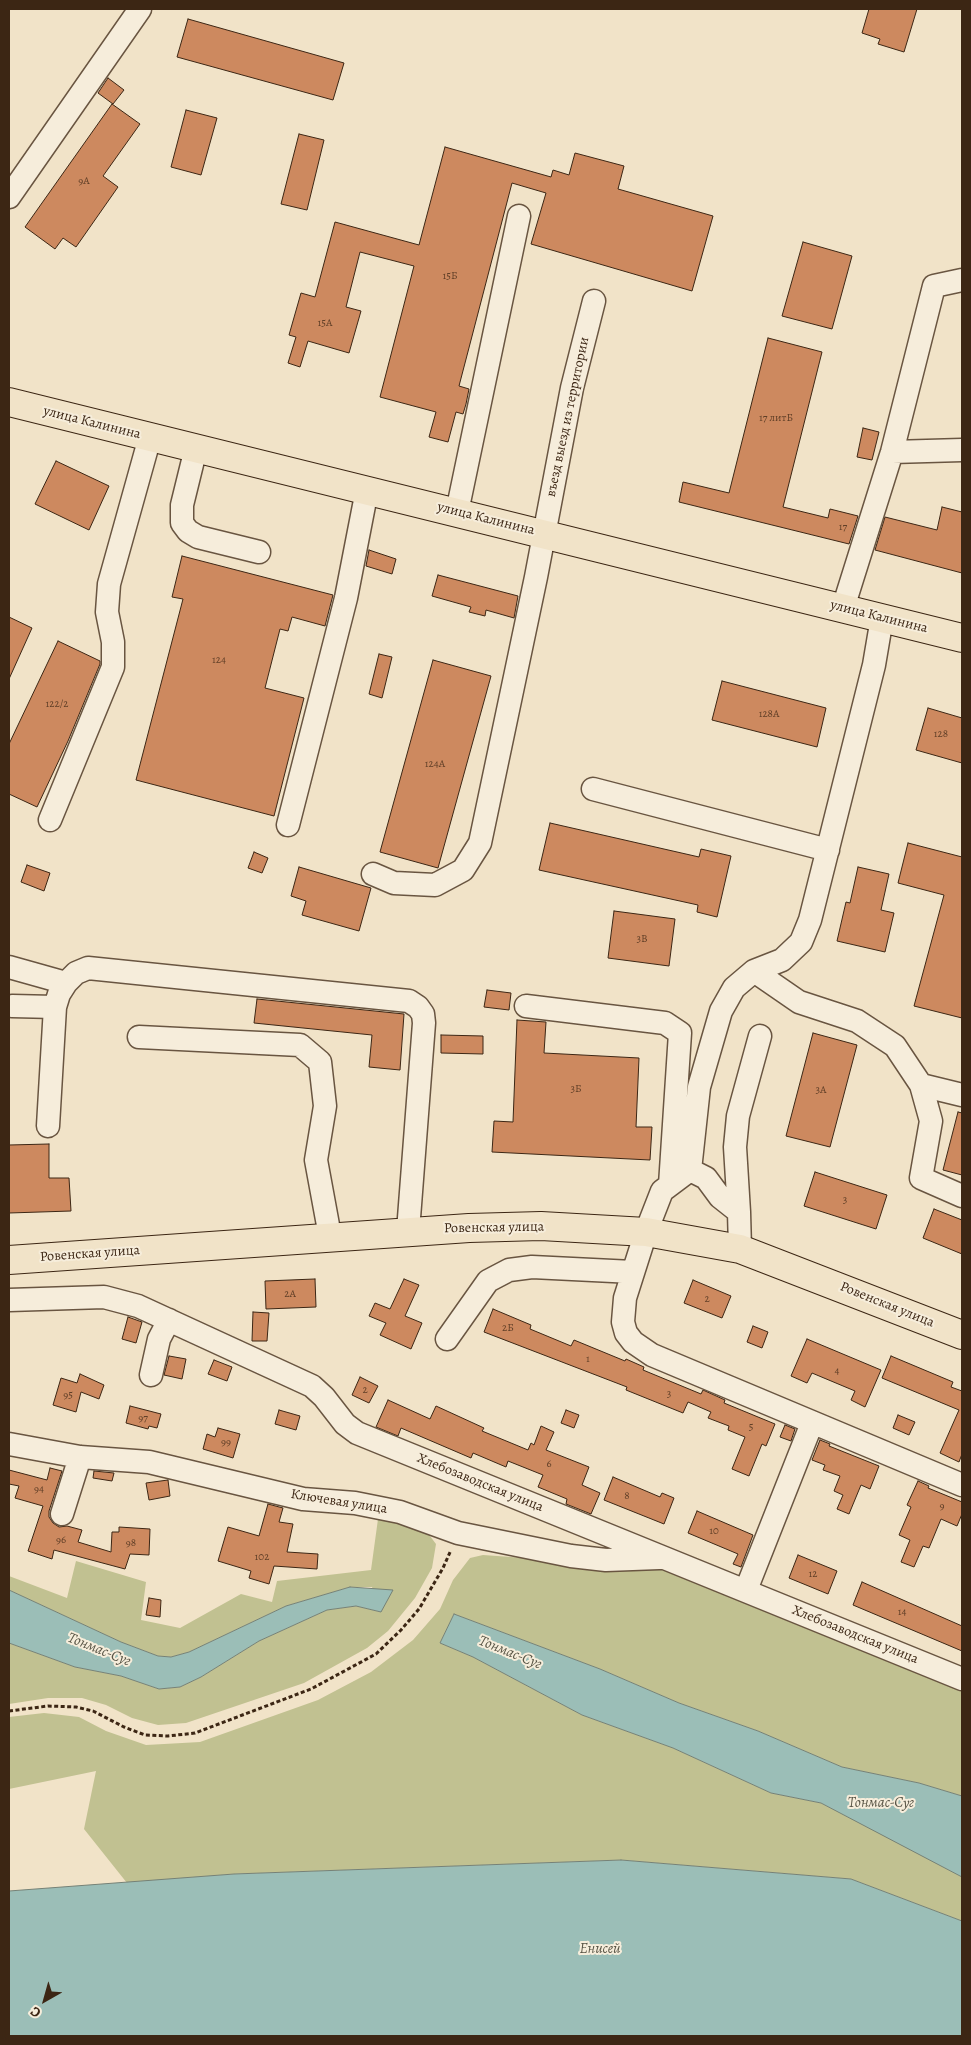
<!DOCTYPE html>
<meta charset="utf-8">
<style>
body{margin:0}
#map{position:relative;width:971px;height:2045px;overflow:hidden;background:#f1e3c8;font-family:Alegreya,serif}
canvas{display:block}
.frame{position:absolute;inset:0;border:10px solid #3c2614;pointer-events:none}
.north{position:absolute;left:20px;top:1975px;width:50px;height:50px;-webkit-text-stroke:4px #f6eddb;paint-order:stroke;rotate:218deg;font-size:14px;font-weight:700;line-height:20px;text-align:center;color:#3c2614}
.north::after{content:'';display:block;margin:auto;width:18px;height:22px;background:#3c2614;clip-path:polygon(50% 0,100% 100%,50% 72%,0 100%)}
</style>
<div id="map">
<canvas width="971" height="2045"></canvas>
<div class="frame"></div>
<div class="north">С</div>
</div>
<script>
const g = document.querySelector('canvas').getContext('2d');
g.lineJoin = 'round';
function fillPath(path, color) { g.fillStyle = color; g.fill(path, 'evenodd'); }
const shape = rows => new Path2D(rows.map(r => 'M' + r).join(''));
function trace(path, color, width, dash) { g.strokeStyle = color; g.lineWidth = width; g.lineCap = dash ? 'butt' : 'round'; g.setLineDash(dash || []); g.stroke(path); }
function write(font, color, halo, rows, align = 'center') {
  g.font = font + ' Alegreya,serif'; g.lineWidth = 4; g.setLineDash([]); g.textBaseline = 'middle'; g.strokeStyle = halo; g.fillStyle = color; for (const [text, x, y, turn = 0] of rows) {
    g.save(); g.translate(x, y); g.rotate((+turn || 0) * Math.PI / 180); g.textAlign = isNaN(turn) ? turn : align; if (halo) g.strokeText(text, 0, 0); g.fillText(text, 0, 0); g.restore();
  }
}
fillPath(shape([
 [378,1519,411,1525,427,1532,436,1544,432,1568,415,1598,388,1631,367,1648,304,1683,186,1723,158,1725,132,1718,106,1705,82,1698,48,1698,9,1704,9,1643,75,1667,121,1676,159,1689,180,1687,201,1677,259,1641,327,1610,356,1606,381,1612,372,1587,350,1587,286,1606,189,1652,171,1657,158,1656,121,1642,9,1590,9,1576,67,1598,76,1561,146,1582,141,1620,180,1628,241,1594,272,1602,277,1581,371,1570],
 [483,1555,525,1558,613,1572,663,1567,962,1686,962,1796,919,1783,842,1767,758,1731,679,1703,600,1669,454,1614,440,1643,473,1657,582,1715,673,1748,771,1793,821,1803,896,1841,962,1877,962,1921,851,1879,621,1860,234,1874,127,1883,84,1829,96,1771,9,1789,9,1717,44,1713,79,1717,106,1731,146,1745,200,1742,318,1700,371,1672,413,1640,440,1609,453,1580,470,1558]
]), '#c1c191');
const water = shape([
 [350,1587,393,1590,381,1612,356,1606,327,1610,259,1641,201,1677,180,1687,159,1689,121,1676,75,1667,9,1643,9,1590,121,1642,158,1656,171,1657,189,1652,286,1606,350,1587],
 [454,1614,600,1669,679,1703,758,1731,842,1767,919,1783,962,1796,962,1877,821,1803,771,1793,673,1748,582,1715,473,1657,440,1643,454,1614],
 [621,1860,851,1879,962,1921,962,2036,9,2036,9,1891,234,1874,621,1860]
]);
fillPath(water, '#9bbeb7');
trace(water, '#758176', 1);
const building = shape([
 [869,9,917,9,904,52,878,44,880,39,862,33,869,9],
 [188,19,344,63,333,100,177,57,188,19],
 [108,78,124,90,113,104,98,93,108,78],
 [112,104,140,124,103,176,118,187,76,247,63,238,55,249,25,227,112,104],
 [186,110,217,118,201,175,171,167,186,110],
 [299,134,324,140,307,210,281,204,299,134],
 [445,147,551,177,553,170,569,175,575,153,624,166,618,189,713,216,692,291,531,244,546,193,512,183,459,386,469,389,466,404,463,414,456,412,448,442,429,437,436,412,380,397,414,266,360,252,346,307,361,311,349,353,308,341,300,367,288,363,296,337,289,335,301,293,315,297,335,222,419,245,445,147],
 [803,242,852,256,832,329,782,316,803,242],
 [768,338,822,352,783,507,828,518,830,509,858,516,849,544,679,502,683,482,729,493,768,338],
 [863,428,879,432,872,460,857,457,863,428],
 [56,461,109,486,89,530,35,504,56,461],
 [942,507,962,512,962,573,875,550,885,517,937,530,942,507],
 [369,550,396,559,392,574,366,566,369,550],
 [182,556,333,595,325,626,292,617,288,631,280,629,265,688,304,698,274,816,136,780,183,599,172,597,182,556],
 [438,575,518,596,514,618,486,610,485,616,469,612,471,607,432,596,438,575],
 [9,617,32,628,9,679,9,617],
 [58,641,100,661,100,664,68,741,37,807,9,794,9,744,58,641],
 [379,654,392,657,382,698,369,694,379,654],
 [433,660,491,676,438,868,380,852,433,660],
 [722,681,826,708,817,747,712,720,722,681],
 [928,708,962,718,962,763,916,750,928,708],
 [550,823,699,857,701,849,731,856,717,917,697,912,698,905,539,870,550,823],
 [908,843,962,857,962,1018,914,1006,944,895,898,883,908,843],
 [254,852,268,858,262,873,248,868,254,852],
 [27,865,50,873,44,891,21,882,27,865],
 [299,867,371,888,359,931,302,915,306,901,291,896,299,867],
 [858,867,889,874,881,910,894,913,885,952,837,941,846,902,850,903,858,867],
 [614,911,675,919,669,966,608,958,614,911],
 [487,990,511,993,509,1010,484,1007,487,990],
 [257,999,404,1014,400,1070,369,1067,372,1035,254,1023,257,999],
 [517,1020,546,1022,544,1053,639,1058,636,1127,652,1127,650,1160,492,1152,494,1121,513,1122,517,1020],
 [813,1033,857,1045,830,1147,786,1136,813,1033],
 [441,1035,483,1036,483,1054,441,1053,441,1035],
 [958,1112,962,1113,962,1175,943,1170,958,1112],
 [49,1144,49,1178,69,1178,71,1211,9,1213,9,1145,49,1144],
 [815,1172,887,1195,876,1229,804,1206,815,1172],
 [934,1209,962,1220,962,1254,923,1238,934,1209],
 [315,1279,316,1307,266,1309,265,1281,315,1279],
 [404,1279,419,1285,405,1316,422,1323,411,1349,380,1335,386,1323,369,1316,375,1303,390,1309,404,1279],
 [693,1280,731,1296,722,1318,684,1303,693,1280],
 [493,1309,531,1325,530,1329,571,1346,574,1340,625,1361,626,1359,644,1367,643,1370,701,1394,703,1390,725,1400,724,1403,775,1424,766,1446,762,1444,749,1476,732,1469,745,1437,728,1430,729,1426,708,1418,711,1412,688,1402,683,1413,626,1390,627,1387,484,1332,493,1309],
 [253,1312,269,1313,267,1341,252,1341,253,1312],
 [128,1317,142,1322,136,1343,122,1339,128,1317],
 [753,1326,768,1332,762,1348,747,1342,753,1326],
 [807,1339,881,1370,865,1407,851,1400,855,1391,812,1373,807,1383,791,1376,807,1339],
 [169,1356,186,1359,182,1379,164,1375,169,1356],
 [891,1356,953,1382,951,1387,962,1391,962,1454,959,1462,940,1453,959,1410,882,1378,891,1356],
 [214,1360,232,1367,227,1381,208,1374,214,1360],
 [80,1374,104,1385,99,1399,81,1392,76,1412,53,1405,61,1378,77,1383,80,1374],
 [360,1377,378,1386,369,1403,352,1395,360,1377],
 [388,1400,430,1419,436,1406,484,1428,482,1431,528,1450,531,1443,534,1445,541,1426,554,1432,546,1450,589,1467,582,1485,600,1493,591,1514,566,1504,567,1499,538,1487,543,1475,508,1461,506,1467,473,1453,471,1458,401,1428,398,1436,376,1427,388,1400],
 [130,1406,161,1414,157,1428,149,1426,148,1429,126,1423,130,1406],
 [279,1410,300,1416,296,1430,275,1424,279,1410],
 [566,1410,579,1415,574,1428,561,1423,566,1410],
 [898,1415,915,1422,909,1435,893,1428,898,1415],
 [785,1425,795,1429,791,1441,780,1437,785,1425],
 [218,1428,240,1434,233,1458,203,1449,207,1434,215,1437,218,1428],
 [820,1440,830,1444,829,1446,879,1466,870,1489,861,1485,849,1514,837,1509,843,1495,834,1491,840,1476,823,1470,825,1465,812,1460,820,1440],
 [50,1468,62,1471,49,1511,49,1517,53,1523,59,1527,67,1526,82,1530,78,1542,111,1552,112,1532,119,1532,119,1527,150,1529,149,1555,130,1554,125,1569,54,1550,52,1559,28,1551,43,1506,15,1498,19,1486,9,1484,9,1470,47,1480,50,1468],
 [94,1471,114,1473,112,1481,93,1478,94,1471],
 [613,1477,660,1497,662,1493,674,1498,664,1524,604,1500,613,1477],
 [168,1480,170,1496,149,1500,146,1483,168,1480],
 [918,1481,929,1486,928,1488,962,1502,962,1514,957,1526,941,1519,929,1548,923,1546,914,1567,901,1562,910,1540,899,1535,911,1507,907,1505,918,1481],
 [268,1504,283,1508,279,1522,293,1524,287,1552,318,1554,317,1569,274,1566,269,1584,249,1578,251,1571,218,1561,228,1527,259,1536,268,1504],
 [697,1511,753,1535,741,1567,733,1564,738,1554,688,1533,697,1511],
 [798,1555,837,1571,828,1594,789,1578,798,1555],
 [862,1582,962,1626,962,1651,853,1605,862,1582],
 [149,1598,161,1600,160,1617,146,1615,149,1598]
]);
fillPath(building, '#cd895f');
trace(building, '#3c2614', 1);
const minor = shape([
 [9,197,140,9],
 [196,448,182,505,182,523,188,531,198,537,259,552],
 [892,452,962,450],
 [457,512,519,216],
 [843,608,892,452,934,286,962,280],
 [882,618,874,665,810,920,801,942,782,960,754,971,734,988,721,1011,699,1087,690,1170,662,1191,646,1232,625,1298,623,1322,626,1333,633,1342,652,1355,962,1485],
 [593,789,828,850],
 [50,820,113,667,113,642,107,612,109,584,150,437],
 [288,825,346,598,367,490],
 [373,874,394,883,435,885,463,870,480,843,536,577,572,388,594,301],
 [9,967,66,983],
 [754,971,799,1002,857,1021,895,1046,921,1085,931,1121,921,1178,962,1196],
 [12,1006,55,1007],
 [526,1006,665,1023,680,1033,670,1185],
 [139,1037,300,1045,320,1062,325,1106,316,1160,330,1236],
 [921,1085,962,1095],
 [48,1126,55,1007,59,994,66,983,76,973,88,968,409,1001,418,1007,423,1014,424,1023,408,1231],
 [690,1170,706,1178,720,1197,739,1212,740,1249],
 [739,1212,735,1147,738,1116,760,1036],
 [9,1300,104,1297,138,1306,312,1386,324,1397,345,1424,357,1433,962,1679],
 [447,1339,488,1281,509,1270,532,1267,633,1272],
 [151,1375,159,1339,169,1320],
 [9,1444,80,1457,149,1462,303,1499,355,1503,400,1512,458,1533,571,1556,606,1560,659,1558],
 [62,1514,80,1457],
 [746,1590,812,1423]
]);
const major = shape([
 [9,402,962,638],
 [9,1260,469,1228,541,1226,646,1232,740,1249,962,1335]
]);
trace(minor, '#695541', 25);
trace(major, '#3c2614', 30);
trace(shape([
 [9,1711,48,1706,76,1707,93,1711,124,1727,145,1735,168,1736,195,1733,311,1689,376,1654,401,1630,419,1609,443,1568,451,1550]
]), '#3c2614', 3, [4, 2.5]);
trace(minor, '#f6eddb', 22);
trace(major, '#f1e3c8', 28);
write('11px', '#603f27', null, [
 ["9А",84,181],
 ["15Б",450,276],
 ["15А",325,323],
 ["17 литБ",776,418],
 ["17",843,527],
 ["124",219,660],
 ["122/2",57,704],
 ["128А",769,714],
 ["128",941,734],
 ["124А",435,764],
 ["3В",642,939],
 ["3Б",576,1089],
 ["3А",821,1090],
 ["3",845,1200],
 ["2А",290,1294],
 ["2",707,1299],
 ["2Б",508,1328],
 ["1",588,1359],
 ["4",837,1371],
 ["2",365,1390],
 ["3",669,1394],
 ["95",68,1395],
 ["97",143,1418],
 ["5",751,1427],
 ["99",226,1442],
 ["6",549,1464],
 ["94",39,1489],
 ["8",627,1496],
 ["9",942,1506],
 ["10",714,1531],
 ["96",61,1540],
 ["98",131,1543],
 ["102",262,1557],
 ["12",813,1574],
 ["14",902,1612]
]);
write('14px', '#3c2614', '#f6eddb', [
 ["въезд выезд из территории",568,417,-78],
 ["улица Калинина",92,423,14],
 ["улица Калинина",486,519,14],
 ["улица Калинина",879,617,14],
 ["Ровенская улица",494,1228,-1],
 ["Ровенская улица",90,1254,-4],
 ["Ровенская улица",887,1305,22],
 ["Хлебозаводская улица",480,1483,22],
 ["Ключевая улица",339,1502,9],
 ["Хлебозаводская улица",855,1635,22]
]);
write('italic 15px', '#585445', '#f6eddb', [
 ["Тонмас-Суг",99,1650,22],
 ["Тонмас-Суг",510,1653,22],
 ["Тонмас-Суг",881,1803],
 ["Енисей",600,1949]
]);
</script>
